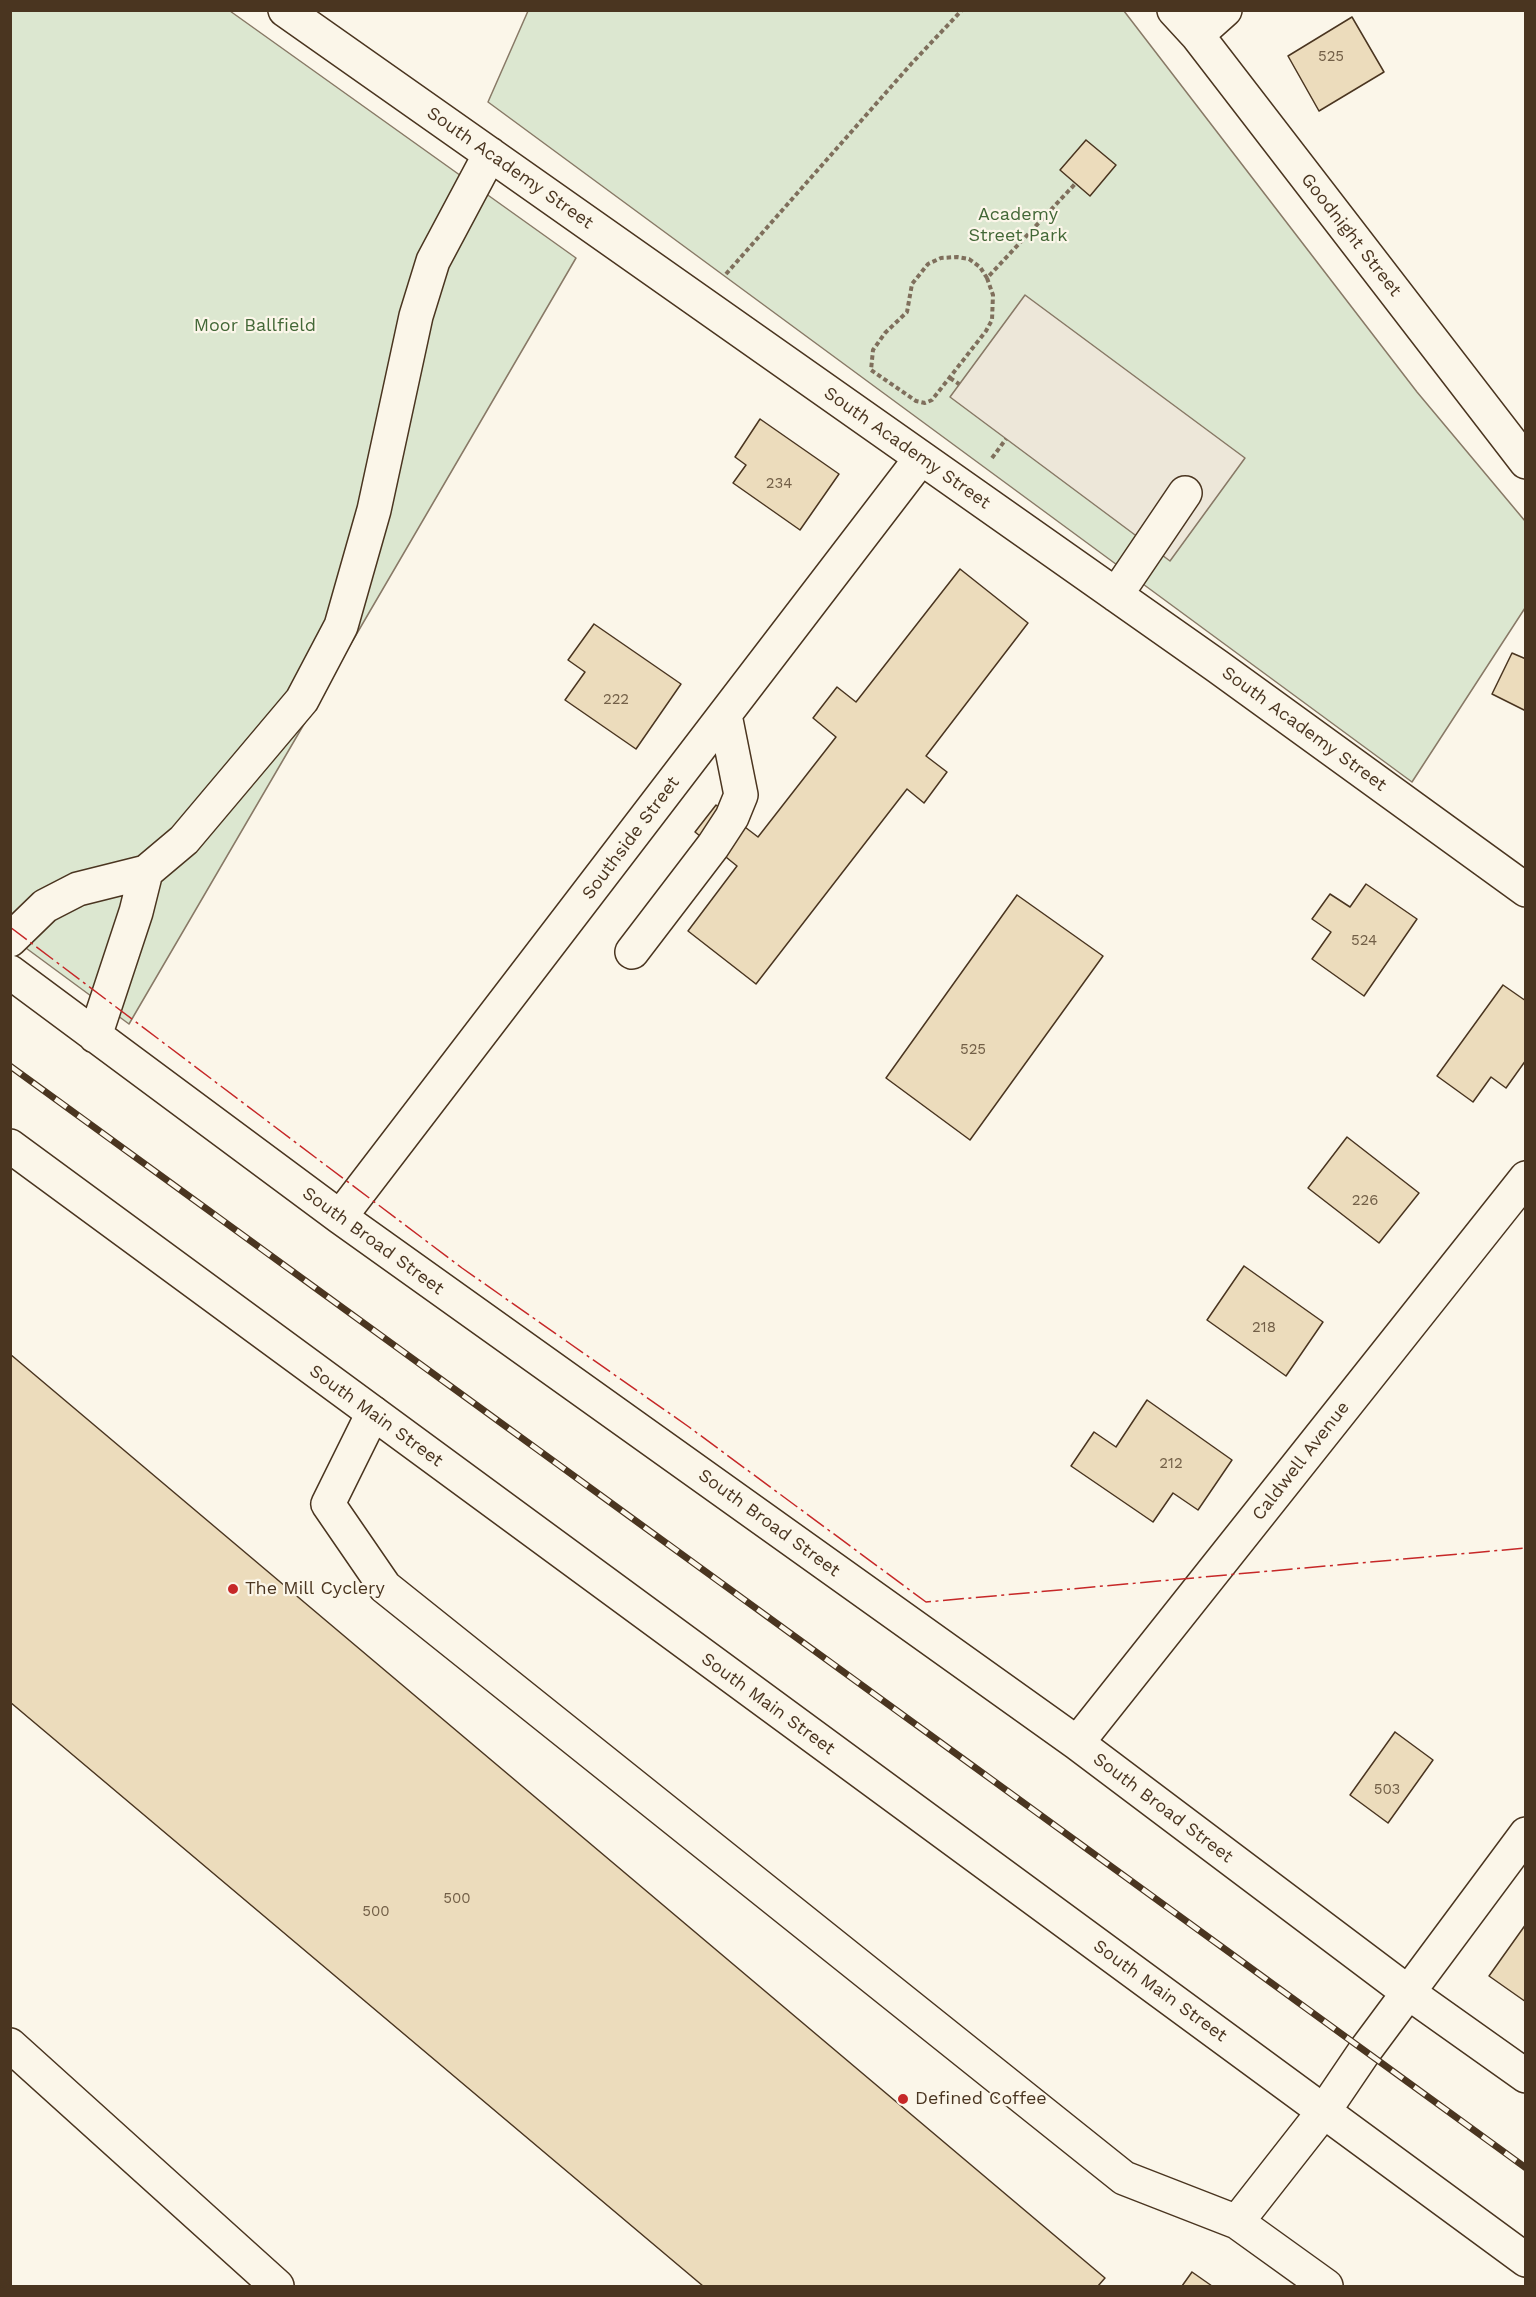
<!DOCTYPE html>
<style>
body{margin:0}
#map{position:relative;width:1536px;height:2297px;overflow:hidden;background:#fbf6e9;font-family:"Work Sans",sans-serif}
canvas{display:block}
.frame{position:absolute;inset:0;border:12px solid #4a3520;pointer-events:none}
</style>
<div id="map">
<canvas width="1536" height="2297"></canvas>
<div class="frame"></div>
</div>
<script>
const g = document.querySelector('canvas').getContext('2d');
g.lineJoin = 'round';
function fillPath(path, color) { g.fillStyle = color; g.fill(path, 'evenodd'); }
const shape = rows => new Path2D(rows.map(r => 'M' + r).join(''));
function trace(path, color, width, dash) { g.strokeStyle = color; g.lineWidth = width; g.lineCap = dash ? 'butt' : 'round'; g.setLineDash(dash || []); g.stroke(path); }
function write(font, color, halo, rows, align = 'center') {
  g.font = font + ' "Work Sans",sans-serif'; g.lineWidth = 4.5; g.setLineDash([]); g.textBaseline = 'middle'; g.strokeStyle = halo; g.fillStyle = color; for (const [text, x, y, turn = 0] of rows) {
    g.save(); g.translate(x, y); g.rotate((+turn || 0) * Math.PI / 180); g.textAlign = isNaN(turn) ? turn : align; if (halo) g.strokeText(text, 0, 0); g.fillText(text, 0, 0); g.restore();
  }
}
const green = shape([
 [10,11,230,11,576,258,129,1024,11,937,10,11],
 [528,11,1124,11,1417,392,1525,521,1525,608,1412,782,488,102,528,11]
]);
fillPath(green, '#dce7d0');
trace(green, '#887966', 1.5);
const parking = shape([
 [1025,295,1245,458,1170,561,950,397,1025,295]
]);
fillPath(parking, '#ede7d9');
trace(parking, '#887966', 1.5);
const building = shape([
 [1352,17,1384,72,1319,111,1288,56,1352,17],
 [1086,140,1116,165,1090,196,1060,170,1086,140],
 [760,419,839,474,800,530,733,483,746,465,735,457,760,419],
 [960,569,1028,623,926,756,947,772,924,803,907,789,756,984,688,931,737,866,695,832,716,805,758,837,836,737,813,718,837,687,856,702,960,569],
 [594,624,681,684,636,749,565,700,585,672,568,660,594,624],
 [1512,653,1526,659,1526,711,1492,694,1512,653],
 [1366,884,1417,919,1364,996,1312,959,1331,932,1312,919,1330,894,1350,907,1366,884],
 [1017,895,1103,956,970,1140,886,1078,1017,895],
 [1503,985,1526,1001,1526,1060,1506,1088,1491,1077,1473,1102,1437,1076,1503,985],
 [1347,1137,1419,1193,1379,1243,1308,1188,1347,1137],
 [1244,1266,1323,1322,1286,1376,1207,1320,1244,1266],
 [10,1354,1105,2278,1098,2286,703,2286,10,1702,10,1354],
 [1147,1400,1232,1460,1198,1510,1173,1493,1153,1522,1071,1466,1094,1432,1116,1447,1147,1400],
 [1395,1732,1433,1760,1388,1823,1350,1795,1395,1732],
 [1526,1924,1526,2002,1489,1976,1526,1924],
 [1192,2272,1212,2286,1182,2286,1192,2272]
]);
fillPath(building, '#ecdcbc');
trace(building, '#4a3520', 1.5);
const minor = shape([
 [285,10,1217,666,1526,890],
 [1174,10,1197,35,1526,462],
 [1197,35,1225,10],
 [1116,595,1185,493],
 [10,940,45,906,78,889,146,872],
 [632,952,713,846,732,817,741,795,725,715],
 [10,972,340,1217,1077,1743,1409,1993,1526,2076],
 [95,1036,136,912,146,872,184,840,302,700,341,626,374,510,416,316,433,261,490,154],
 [340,1217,921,458],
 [373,1413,328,1504,385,1587,1124,2178,1237,2222,1326,2286],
 [1077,1743,1526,1178],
 [10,2045,277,2286],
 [1237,2222,1324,2111,1364,2052,1526,1834]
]);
const major = shape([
 [10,1146,1526,2260]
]);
trace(minor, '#4a3520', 36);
trace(major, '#4a3520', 36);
trace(shape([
 [726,274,912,63,962,10],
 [987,278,993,295,992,320,986,331,932,400,925,403,916,401,871,370,873,350,885,333,907,312,912,284,928,264,941,258,957,257,969,259,980,267,987,278,1076,183],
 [950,378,959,384],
 [992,458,1006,439]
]), '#7f6f5c', 4, [4.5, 3]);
trace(minor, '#fbf6e9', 33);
trace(major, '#fbf6e9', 33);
const rail = shape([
 [10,1066,1526,2168]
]);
trace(rail, '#4a3520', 7);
trace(rail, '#fbf6e9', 4.5, [14]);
trace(shape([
 [10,927,462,1268,689,1427,926,1602,1526,1548]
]), '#c62828', 1.5, [21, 4.5, 3, 4.5]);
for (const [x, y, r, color] of [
 [233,1589,6,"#c62828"],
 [903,2099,6,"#c62828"]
]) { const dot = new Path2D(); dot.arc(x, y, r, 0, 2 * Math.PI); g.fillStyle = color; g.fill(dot); trace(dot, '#fbf6e9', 2); }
write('15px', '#725f47', null, [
 ["525",1331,57],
 ["234",779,484],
 ["222",616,700],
 ["524",1364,941],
 ["525",973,1050],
 ["226",1365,1201],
 ["218",1264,1328],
 ["212",1171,1464],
 ["503",1387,1790],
 ["500",457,1899],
 ["500",376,1912]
]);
write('18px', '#4a3520', '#fbf6e9', [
 ["South Academy Street",510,168,35],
 ["Goodnight Street",1351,235,52],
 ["South Academy Street",907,448,35],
 ["South Academy Street",1304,729,36],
 ["Southside Street",631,838,-53],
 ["South Broad Street",373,1241,36],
 ["South Main Street",376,1416,36],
 ["Caldwell Avenue",1301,1461,-52],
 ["South Broad Street",769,1523,36],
 ["South Main Street",768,1704,36],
 ["South Broad Street",1163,1808,37],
 ["South Main Street",1160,1991,36]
]);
write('18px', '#436837', '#fbf6e9', [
 ["Academy",1018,215],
 ["Street Park",1018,236],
 ["Moor Ballfield",255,326]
]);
write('18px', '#4a3520', '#fbf6e9', [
 ["The Mill Cyclery",245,1589],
 ["Defined Coffee",915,2099]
], 'left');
</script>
